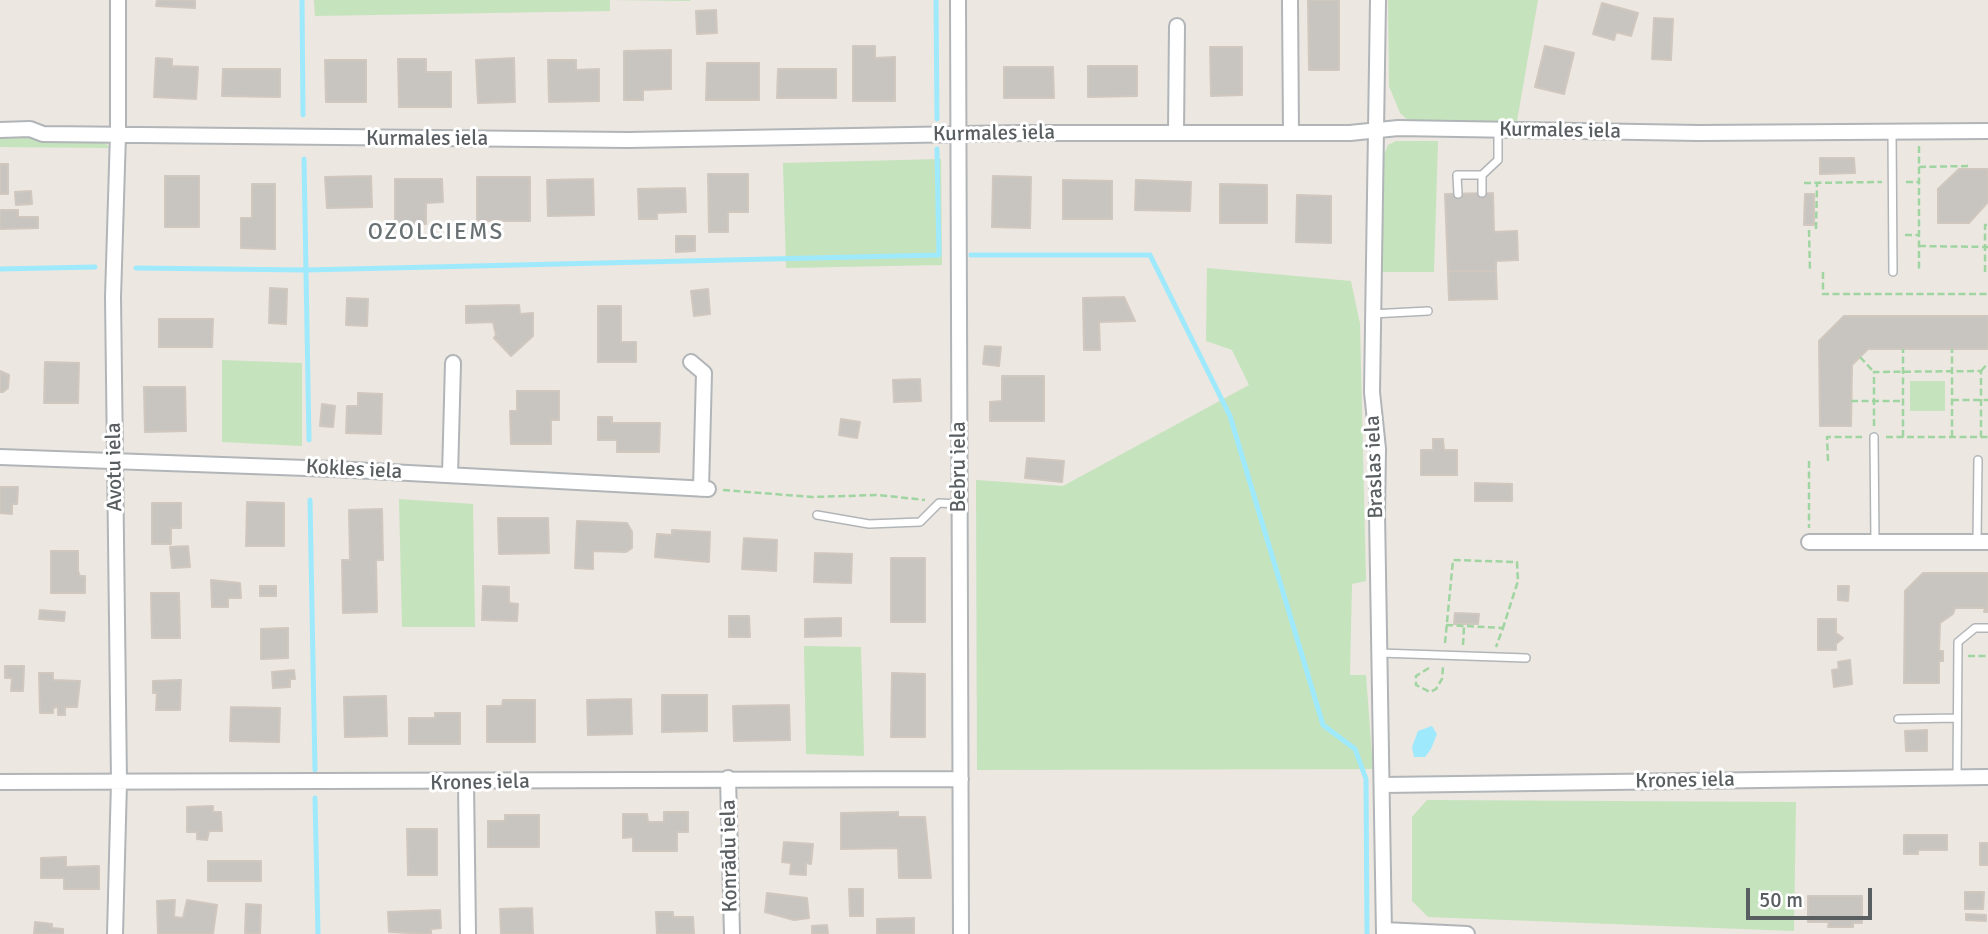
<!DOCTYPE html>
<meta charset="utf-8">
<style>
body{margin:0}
#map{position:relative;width:1988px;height:934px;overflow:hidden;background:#ece7e0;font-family:Signika,sans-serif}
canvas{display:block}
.scale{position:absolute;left:1746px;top:888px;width:126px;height:32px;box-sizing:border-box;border:4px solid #595e61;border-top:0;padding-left:9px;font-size:21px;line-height:24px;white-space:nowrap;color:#595e61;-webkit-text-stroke:5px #fff;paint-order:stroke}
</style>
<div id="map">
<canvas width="1988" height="934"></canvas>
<div class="scale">50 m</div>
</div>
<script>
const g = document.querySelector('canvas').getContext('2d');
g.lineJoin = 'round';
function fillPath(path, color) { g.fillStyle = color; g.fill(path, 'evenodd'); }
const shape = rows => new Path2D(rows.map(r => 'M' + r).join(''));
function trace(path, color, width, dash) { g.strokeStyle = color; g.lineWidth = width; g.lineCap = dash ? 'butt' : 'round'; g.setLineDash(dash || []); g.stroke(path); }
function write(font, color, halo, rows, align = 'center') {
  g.font = font + ' Signika,sans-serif'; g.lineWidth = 6; g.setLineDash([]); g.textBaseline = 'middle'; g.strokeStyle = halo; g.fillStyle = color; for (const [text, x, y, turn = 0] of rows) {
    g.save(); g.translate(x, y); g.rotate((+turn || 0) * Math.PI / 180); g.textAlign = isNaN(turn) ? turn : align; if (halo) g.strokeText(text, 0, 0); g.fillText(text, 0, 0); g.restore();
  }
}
fillPath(shape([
 [314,0,690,0,690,1,610,0,610,11,315,16],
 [1388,0,1538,0,1517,121,1410,122,1400,113,1389,86],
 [29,137,51,141,103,141,110,148,0,147,0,138],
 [1396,141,1438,141,1434,272,1378,272,1381,162,1388,145],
 [941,159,942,265,786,268,783,163],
 [1207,268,1351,281,1360,324,1366,581,1352,584,1350,675,1366,675,1373,769,977,770,976,480,1063,486,1249,385,1232,350,1206,341],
 [222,360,302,363,302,446,222,442],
 [1910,381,1945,381,1945,411,1910,411],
 [399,499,473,504,475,627,402,627],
 [804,646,861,647,864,756,806,754],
 [1427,800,1796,802,1794,931,1428,917,1412,901,1412,817]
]), '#c5e3bd');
fillPath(shape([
 [1432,726,1437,734,1431,749,1425,757,1414,757,1412,747,1418,731]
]), '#9fe9fd');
trace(shape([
 [302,0,303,115],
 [936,0,937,119],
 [304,159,309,440],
 [971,255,1150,255,1230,416,1323,725,1355,749,1366,779,1367,934],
 [136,268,306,270,939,255,937,149],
 [0,269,95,267],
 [310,500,315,770],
 [315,798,318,934]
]), '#9fe9fd', 5);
const building = shape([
 [157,0,195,0,195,8,156,6,157,0],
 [1308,0,1339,0,1339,70,1309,70,1308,0],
 [1602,3,1638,13,1631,36,1616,32,1614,40,1593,34,1602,3],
 [716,10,717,33,697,34,696,11,716,10],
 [1654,18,1673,19,1671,60,1652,59,1654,18],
 [853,46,875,46,875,58,895,57,895,101,853,101,853,46],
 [1545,46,1574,53,1564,94,1535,87,1545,46],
 [1210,47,1242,47,1242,95,1211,96,1210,47],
 [671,50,671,89,643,90,643,100,624,100,624,51,671,50],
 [156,58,172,59,172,66,198,67,196,99,154,97,156,58],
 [514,58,515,102,478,103,476,60,514,58],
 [398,59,426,59,426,72,451,72,451,107,399,107,398,59],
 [325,60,366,60,366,102,326,102,325,60],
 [548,60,576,60,576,70,599,69,599,101,549,102,548,60],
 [707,63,759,63,759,100,706,100,707,63],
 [1088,66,1137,66,1137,96,1088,97,1088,66],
 [1004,67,1053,67,1054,98,1004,98,1004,67],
 [223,69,280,69,280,97,222,96,223,69],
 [778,69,836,69,836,98,777,98,778,69],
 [1820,158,1854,158,1855,173,1820,174,1820,158],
 [0,164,8,164,8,194,0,194,0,164],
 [1959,169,1988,169,1988,202,1969,223,1938,223,1938,189,1959,169],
 [708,174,748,174,748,212,728,212,728,232,709,232,708,174],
 [165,176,199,176,199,227,165,227,165,176],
 [371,176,372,207,327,208,325,177,371,176],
 [993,176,1031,177,1030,228,992,227,993,176],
 [477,177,530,177,530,221,477,221,477,177],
 [395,179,442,179,443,202,426,203,426,224,395,225,395,179],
 [593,179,594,215,548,216,547,180,593,179],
 [1063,180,1112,181,1112,219,1063,219,1063,180],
 [1136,180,1191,182,1190,211,1135,210,1136,180],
 [252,184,275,184,275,249,241,248,241,218,252,218,252,184],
 [1220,184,1267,185,1267,223,1220,223,1220,184],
 [685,188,686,212,657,213,657,219,639,219,638,189,685,188],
 [31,191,32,204,16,205,15,192,31,191],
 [1493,193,1494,232,1517,231,1518,260,1496,261,1496,271,1448,271,1445,194,1493,193],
 [1805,194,1814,194,1814,225,1804,225,1805,194],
 [1297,195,1331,196,1331,243,1296,242,1297,195],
 [0,210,18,210,18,217,38,217,38,228,0,229,0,210],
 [676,236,695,236,695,251,676,252,676,236],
 [1448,271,1496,271,1497,299,1449,300,1448,271],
 [270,288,287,289,286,324,269,323,270,288],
 [708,289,710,314,694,316,691,291,708,289],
 [1124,297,1135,321,1099,322,1100,350,1084,350,1083,298,1124,297],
 [347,298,368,299,367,326,346,325,347,298],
 [519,305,520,314,533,313,533,336,511,356,494,338,496,335,493,322,466,323,466,306,519,305],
 [598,306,621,306,621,342,636,342,636,362,598,362,598,306],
 [1844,316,1988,316,1988,349,1868,349,1852,365,1851,426,1820,426,1819,341,1844,316],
 [159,319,213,319,212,347,159,347,159,319],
 [985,346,1001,347,999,366,983,364,985,346],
 [45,362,79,363,78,403,44,403,45,362],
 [0,371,9,375,8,388,3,392,0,392,0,371],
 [1002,376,1044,376,1044,421,990,421,990,402,1002,401,1002,376],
 [920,379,921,401,894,402,893,380,920,379],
 [144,387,185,387,186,431,145,432,144,387],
 [517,391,559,391,559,420,551,420,551,444,511,444,510,411,517,411,517,391],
 [358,393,382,394,381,434,346,433,347,406,358,406,358,393],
 [322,404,335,406,333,427,320,426,322,404],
 [598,417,612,417,612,423,660,423,659,452,617,452,617,440,598,440,598,417],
 [841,419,860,422,857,438,839,435,841,419],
 [1433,439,1443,439,1444,450,1457,450,1457,475,1421,475,1421,450,1433,450,1433,439],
 [1027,458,1064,461,1062,482,1025,478,1027,458],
 [1475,483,1512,484,1512,501,1475,501,1475,483],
 [0,487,18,487,17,504,12,504,12,514,0,513,0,487],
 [247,502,284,503,284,546,246,546,247,502],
 [152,503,181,503,181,528,171,528,171,544,152,544,152,503],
 [382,509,383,560,376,560,377,612,343,613,342,560,350,560,349,510,382,509],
 [498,518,548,518,549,553,499,554,498,518],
 [577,521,627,523,632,532,632,548,626,552,593,551,593,569,575,568,577,521],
 [672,530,710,532,709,562,655,557,657,534,672,535,672,530],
 [744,538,777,540,776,571,742,569,744,538],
 [188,546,190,567,172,568,170,547,188,546],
 [51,551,78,551,78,571,80,576,85,576,85,593,51,593,51,551],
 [815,553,852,554,851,583,814,582,815,553],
 [891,558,925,558,925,622,891,622,891,558],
 [1923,573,1988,573,1988,612,1984,612,1985,608,1955,608,1953,614,1940,623,1939,651,1943,651,1943,661,1939,661,1939,683,1904,683,1905,591,1923,573],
 [211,580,240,583,241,598,228,598,228,607,212,607,211,580],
 [260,586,276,586,276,596,260,596,260,586],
 [483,586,509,587,509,603,518,604,517,621,482,620,483,586],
 [1838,586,1849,586,1848,601,1838,600,1838,586],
 [151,593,179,593,180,638,152,638,151,593],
 [40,610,65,612,64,621,39,619,40,610],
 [1455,613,1479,614,1478,624,1454,624,1455,613],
 [729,616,749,616,750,637,729,637,729,616],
 [841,618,841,636,805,637,805,619,841,618],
 [1818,619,1836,619,1836,633,1843,638,1836,644,1836,650,1818,650,1818,619],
 [288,628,288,658,261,659,261,629,288,628],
 [1850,660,1852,684,1834,687,1832,670,1839,669,1838,662,1850,660],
 [5,666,24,666,23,691,11,691,12,678,5,678,5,666],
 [294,670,295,679,290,679,290,687,273,688,272,672,294,670],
 [39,673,53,673,53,680,80,681,77,707,65,707,65,715,58,715,58,707,53,708,53,713,40,713,39,673],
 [892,673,925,674,925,737,891,737,892,673],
 [181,680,180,710,156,710,157,693,153,693,153,681,181,680],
 [662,695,707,695,707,731,662,732,662,695],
 [386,696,387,736,345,737,344,697,386,696],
 [631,699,632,734,588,735,587,700,631,699],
 [503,700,535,700,535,742,487,742,487,706,502,706,503,700],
 [789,705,790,740,734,741,733,706,789,705],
 [231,707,280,708,279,742,230,741,231,707],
 [435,713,460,713,460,744,409,744,409,718,435,718,435,713],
 [1927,730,1927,751,1906,751,1905,731,1927,730],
 [213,806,213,812,221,812,222,831,209,831,207,840,197,839,197,832,187,832,187,807,213,806],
 [664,812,688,812,688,832,677,832,677,851,633,851,633,837,623,838,623,814,647,814,648,822,664,822,664,812],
 [898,812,898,817,925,817,931,878,899,878,898,848,841,849,841,813,898,812],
 [505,815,539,815,539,847,488,847,488,821,505,821,505,815],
 [407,829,437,829,437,875,408,875,407,829],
 [1904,835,1947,835,1947,850,1918,850,1918,854,1904,854,1904,835],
 [784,842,813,844,811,864,806,863,806,875,790,874,791,863,782,862,784,842],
 [1980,843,1988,843,1988,865,1980,865,1980,843],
 [66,857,66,867,99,866,99,889,64,889,64,878,41,878,41,858,66,857],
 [208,861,261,861,261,881,208,881,208,861],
 [849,889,863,889,863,916,850,916,849,889],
 [1965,892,1984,892,1983,909,1965,909,1965,892],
 [767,893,807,898,809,918,794,920,765,912,767,893],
 [1808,896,1862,896,1862,923,1853,923,1853,927,1828,927,1829,922,1808,922,1808,896],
 [175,900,174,917,183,918,187,900,217,905,213,934,158,934,157,901,175,900],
 [246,904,261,905,260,934,245,933,246,904],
 [532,908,533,934,501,934,500,909,532,908],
 [440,910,441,928,431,929,431,934,389,932,388,912,440,910],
 [656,912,673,912,673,917,693,917,694,934,657,934,656,912],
 [1966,914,1986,915,1986,921,1966,920,1966,914],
 [914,918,914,934,877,934,877,919,914,918],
 [35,922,52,924,52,928,63,929,63,934,34,934,35,922],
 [827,925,828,934,812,934,812,926,827,925]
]);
fillPath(building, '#c8c4c0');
trace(building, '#d0c7bf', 2);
const service = shape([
 [1892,131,1893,272],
 [1482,175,1498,160,1498,130],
 [1458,194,1457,175,1482,175,1482,193],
 [1372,314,1428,311],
 [1874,437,1875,542],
 [817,515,869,524,920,522,939,503,958,504],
 [1977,541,1978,460],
 [1380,653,1526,658],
 [1898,719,1957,718],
 [1957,777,1958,642,1975,628,1988,628]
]);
const minor = shape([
 [958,0,961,934],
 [1290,0,1291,132],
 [1378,0,1372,392,1378,449,1377,513,1384,934],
 [0,130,30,129,43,134,628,140,1022,133,1350,133,1398,128,1699,133,1988,131],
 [1176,133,1177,26],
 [691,362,704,373,701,489],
 [0,457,334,469,708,489],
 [450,475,453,363],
 [1809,542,1988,542],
 [728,778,732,934],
 [0,782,961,779],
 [466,783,468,934],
 [1383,785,1988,777],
 [1384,930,1467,934],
 [115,934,119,782,113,297,118,134,118,0]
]);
trace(service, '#b1b5b8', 10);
trace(minor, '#b1b5b8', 18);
trace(shape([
 [1919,146,1919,272],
 [1919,167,1969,166],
 [1906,182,1918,182],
 [1804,183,1882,182],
 [1816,229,1817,184],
 [1809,230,1810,272],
 [1905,235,1919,235],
 [1919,246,1988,247],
 [1823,272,1823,294,1988,294],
 [1985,272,1985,225,1988,225],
 [1860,357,1874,372],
 [1981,371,1988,363],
 [1952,400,1988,400],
 [1851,401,1903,401],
 [1874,426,1874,372,1981,371,1981,437],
 [1886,437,1988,437],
 [1903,437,1903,349],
 [1952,437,1952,349],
 [1809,461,1809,528],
 [1828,461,1827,437,1862,437],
 [723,490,812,497,878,495,925,500],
 [1446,625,1503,628,1496,647],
 [1445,643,1453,560,1517,562,1518,581,1503,628],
 [1463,645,1464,627],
 [1968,656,1988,656],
 [1429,668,1416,676,1416,685,1430,692,1436,689,1442,679,1443,667]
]), '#a0d5a2', 2.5, [7, 3.5]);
trace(service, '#fff', 7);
trace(minor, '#fff', 14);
write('21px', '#595e61', '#fff', [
 ["Kurmales iela",1560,131,1],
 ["Kurmales iela",994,134,-1],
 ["Kurmales iela",427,139],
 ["Avotu iela",115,467,-91],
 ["Bebru iela",959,467,-90],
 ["Braslas iela",1375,467,-92],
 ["Kokles iela",354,470,3],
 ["Krones iela",1685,781,-1],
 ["Krones iela",480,783,-1],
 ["Konrādu iela",730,856,-91]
]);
g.letterSpacing = '2px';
write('23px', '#6a7173', '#fff', [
 ["OZOLCIEMS",436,233]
]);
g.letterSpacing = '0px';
</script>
